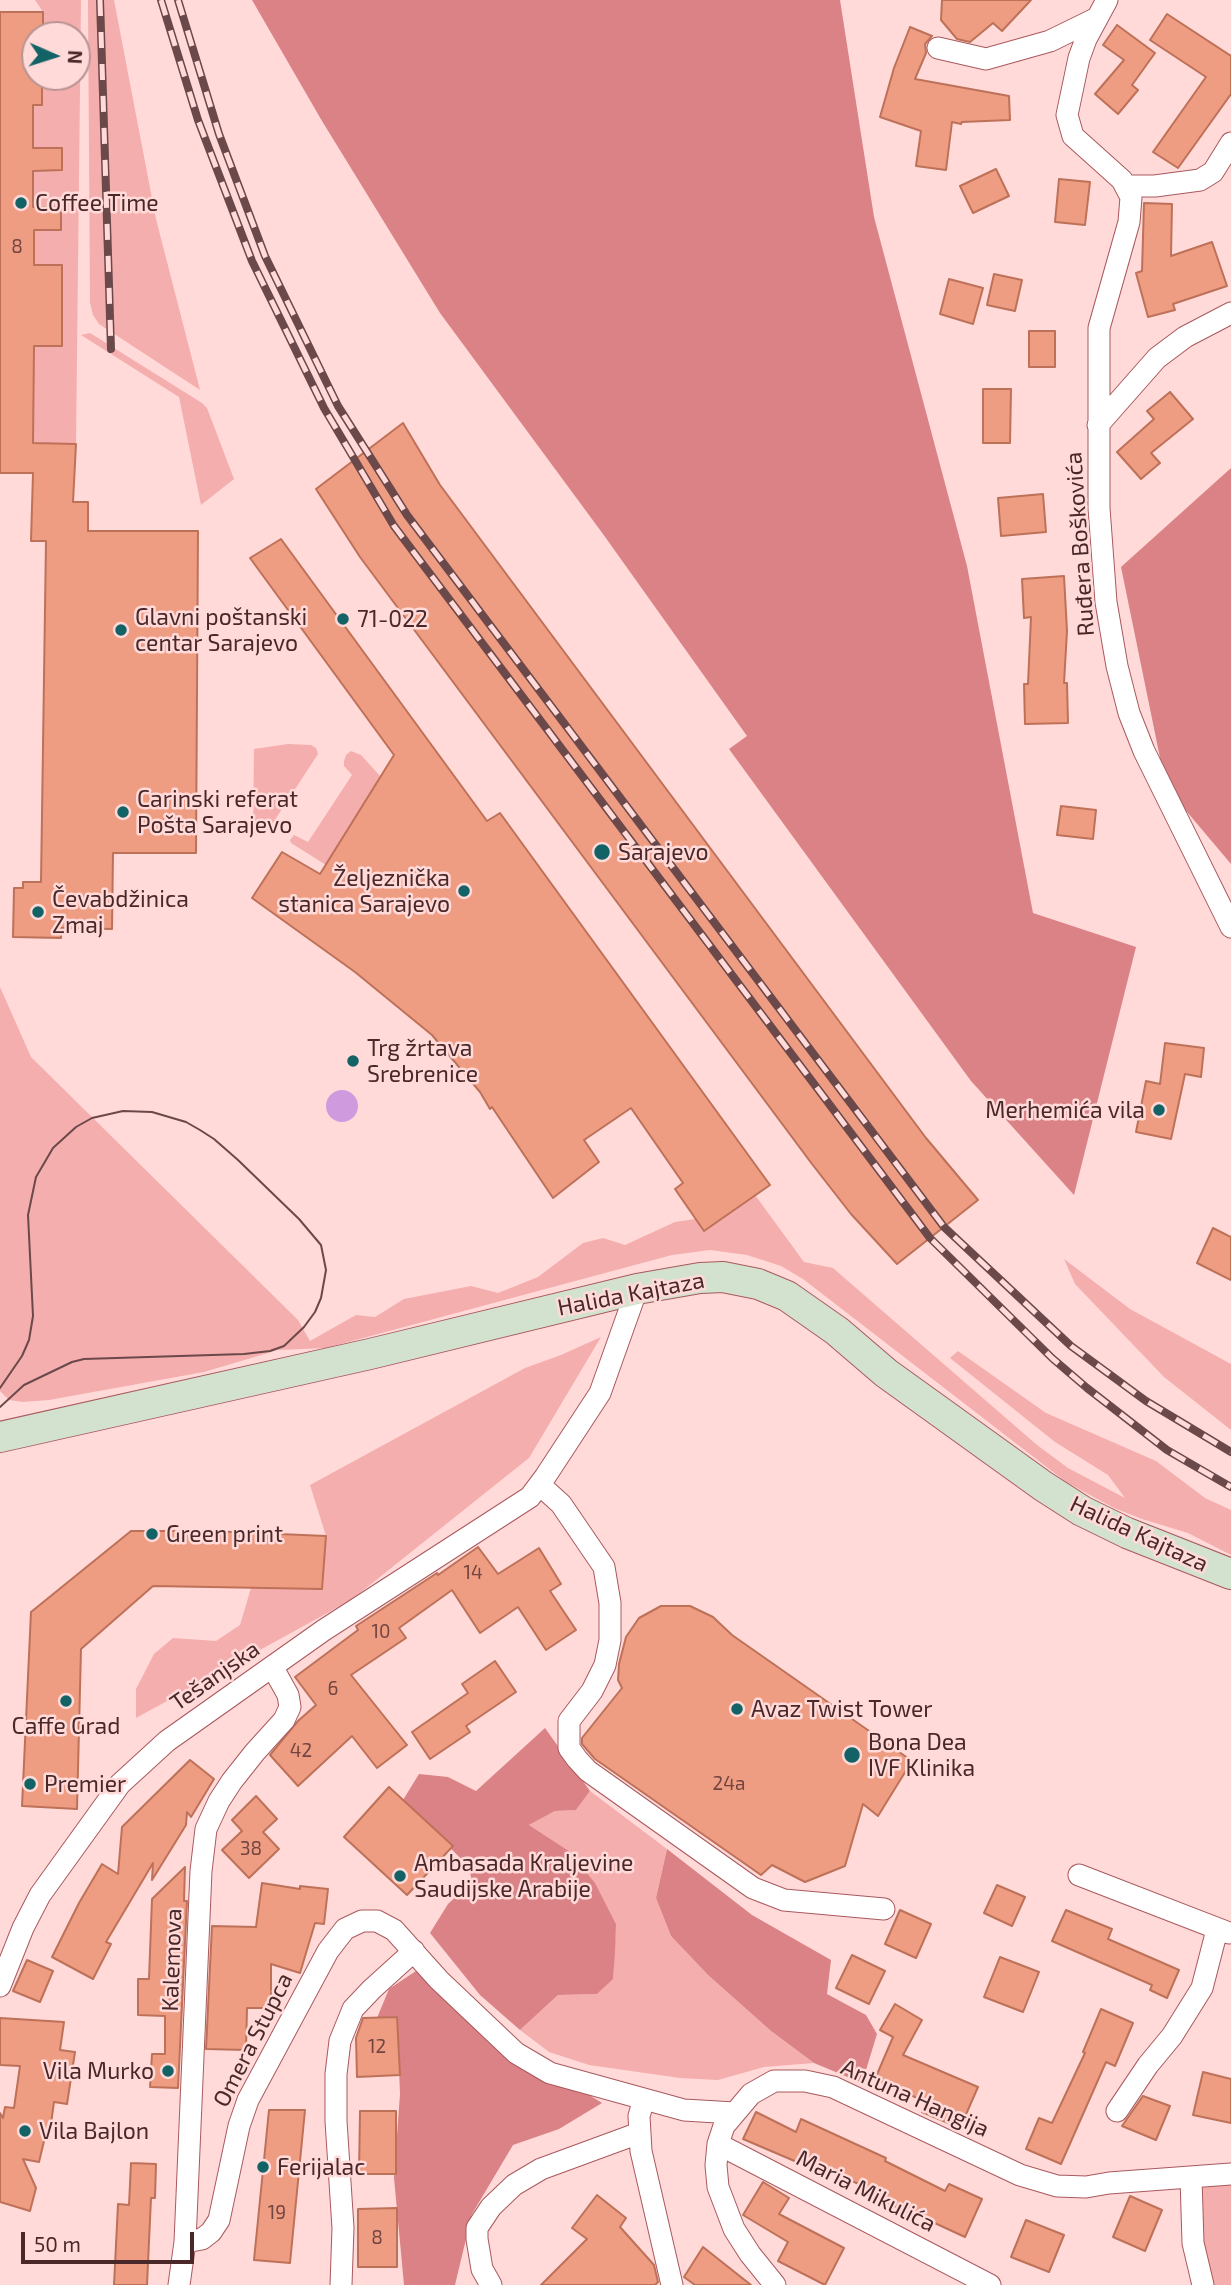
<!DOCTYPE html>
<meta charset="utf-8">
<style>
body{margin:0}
#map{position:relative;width:1231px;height:2285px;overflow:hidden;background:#ffdad9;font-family:"Exo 2",sans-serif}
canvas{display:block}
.north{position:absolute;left:21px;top:21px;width:70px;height:70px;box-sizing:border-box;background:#ffdad9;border:2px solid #b79393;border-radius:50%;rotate:93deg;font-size:19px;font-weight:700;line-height:28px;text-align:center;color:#4a2829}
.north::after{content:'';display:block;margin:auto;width:24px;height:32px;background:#136366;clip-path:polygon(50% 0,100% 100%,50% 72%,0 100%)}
.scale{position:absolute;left:21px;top:2232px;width:173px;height:32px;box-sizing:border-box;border:4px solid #4a2829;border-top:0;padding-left:9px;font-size:21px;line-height:24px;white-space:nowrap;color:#4a2829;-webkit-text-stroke:5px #ffdad9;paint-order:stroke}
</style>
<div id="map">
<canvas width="1231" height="2285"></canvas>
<div class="north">N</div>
<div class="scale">50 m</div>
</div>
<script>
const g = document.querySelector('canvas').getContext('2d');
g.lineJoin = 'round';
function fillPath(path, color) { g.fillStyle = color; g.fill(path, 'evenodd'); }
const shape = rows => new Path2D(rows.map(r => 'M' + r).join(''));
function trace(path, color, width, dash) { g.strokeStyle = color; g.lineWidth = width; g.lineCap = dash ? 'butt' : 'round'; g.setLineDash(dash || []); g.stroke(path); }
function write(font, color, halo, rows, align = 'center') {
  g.font = font + ' "Exo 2",sans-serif'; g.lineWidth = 5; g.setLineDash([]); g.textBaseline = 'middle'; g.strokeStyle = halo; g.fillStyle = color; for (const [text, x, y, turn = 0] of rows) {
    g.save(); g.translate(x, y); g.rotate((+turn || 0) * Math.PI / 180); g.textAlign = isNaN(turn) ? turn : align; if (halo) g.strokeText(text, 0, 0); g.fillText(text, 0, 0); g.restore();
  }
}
fillPath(shape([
 [35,0,81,0,76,444,33,443,34,346,62,289,62,265,34,265,33,171,62,170,62,149,33,148,33,105,42,105,42,77,77,77,77,35,43,35,43,12],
 [88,0,114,0,156,219,200,390,99,324,93,315,90,303],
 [90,333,202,403,207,408,234,479,201,505,179,397,81,335],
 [288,744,311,745,316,748,318,754,265,835,253,834,254,749],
 [351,751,361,755,381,777,326,865,291,843,290,840,294,835,308,842,352,775,344,766,344,761,346,755],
 [0,987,31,1057,298,1320,310,1341,356,1315,375,1317,404,1299,471,1286,498,1293,538,1277,583,1243,603,1238,625,1245,675,1222,695,1219,704,1230,755,1195,804,1262,833,1268,1037,1445,1068,1468,1125,1498,1108,1475,1055,1442,950,1358,958,1351,1046,1413,1156,1461,1205,1498,1231,1510,1231,1555,1188,1533,1142,1519,1114,1508,1066,1482,803,1279,781,1266,747,1255,710,1250,672,1255,326,1348,278,1350,204,1372,49,1400,23,1402,9,1400,0,1391],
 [1064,1259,1130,1309,1231,1364,1231,1430,1164,1377,1075,1284],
 [601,1337,529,1458,351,1600,136,1718,136,1689,154,1654,173,1638,216,1641,240,1625,251,1588,322,1589,326,1536,310,1485,525,1368,561,1355],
 [590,1791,667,1849,656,1898,671,1936,708,1975,771,2031,814,2063,764,2067,718,2080,680,2078,589,2065,549,2052,520,2030,558,1995,597,1994,613,1978,616,1924,595,1884,569,1851,529,1825,555,1811,576,1810],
 [1231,2168,1231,2285,1205,2285,1194,2171]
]), '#f5aeae');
fillPath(shape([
 [252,0,840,0,874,217,967,566,1033,913,1136,947,1074,1195,971,1081,729,749,747,736,603,534,440,313,322,121],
 [1231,468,1231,864,1166,787,1121,567],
 [545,1728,590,1791,576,1810,555,1811,529,1825,569,1851,595,1883,616,1924,615,1952,613,1979,597,1994,558,1995,520,2030,480,1995,430,1933,448,1904,472,1882,469,1867,403,1800,419,1774,448,1777,476,1791],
 [667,1849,752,1915,831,1960,827,1994,866,2015,877,2034,862,2083,814,2063,771,2031,708,1975,671,1936,656,1898],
 [416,1971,475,2024,602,2103,559,2129,513,2145,472,2214,455,2285,404,2285,394,2178,400,2094,397,2017,377,2018,389,1989]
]), '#da8285');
fillPath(shape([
 '326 1106a16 16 0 1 1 32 0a16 16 0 1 1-32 0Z'
]), '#cf9bde');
const building = shape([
 [942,0,1031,0,1002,31,993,23,970,42,957,39,941,20,942,0],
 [0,12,43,12,43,35,35,35,35,77,42,77,42,105,33,105,33,148,62,148,62,170,33,171,33,207,61,207,61,230,34,230,34,265,62,265,62,346,34,346,33,443,76,444,73,502,88,502,88,531,198,531,196,853,113,853,112,929,61,928,61,938,13,937,14,888,23,888,23,882,41,882,46,541,31,541,33,473,0,473,0,12],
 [1167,14,1231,56,1231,94,1178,168,1153,152,1206,77,1150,40,1167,14],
 [1117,25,1155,53,1132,85,1138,90,1118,114,1095,94,1124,60,1103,45,1117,25],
 [910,27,932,36,925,44,926,53,915,79,1009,96,1010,120,962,122,961,124,952,122,946,170,916,166,921,131,880,117,894,68,910,27],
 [996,169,1009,196,973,213,960,186,996,169],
 [1059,179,1090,182,1085,225,1055,222,1059,179],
 [1144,203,1172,204,1171,256,1212,242,1227,286,1173,304,1175,310,1148,317,1136,273,1142,271,1144,203],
 [994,274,1022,280,1015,311,987,305,994,274],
 [949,279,983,288,973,324,940,314,949,279],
 [1029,331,1055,331,1055,367,1029,367,1029,331],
 [983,389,1011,389,1010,443,983,443,983,389],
 [1170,392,1193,419,1151,453,1160,463,1141,479,1117,452,1154,419,1147,411,1170,392],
 [403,423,440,485,926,1138,978,1200,897,1264,851,1214,812,1164,360,557,316,489,403,423],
 [1043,494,1046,532,1001,536,998,498,1043,494],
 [281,539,487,821,500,813,770,1185,704,1231,675,1189,683,1183,631,1108,584,1140,599,1162,553,1198,492,1107,490,1109,480,1092,432,1035,355,972,252,898,282,852,320,874,394,755,250,558,281,539],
 [1064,576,1067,631,1064,683,1067,683,1068,723,1025,724,1024,684,1028,684,1031,617,1024,618,1022,579,1064,576],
 [1061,806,1096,810,1093,839,1057,835,1061,806],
 [1165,1043,1204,1048,1201,1077,1185,1074,1171,1139,1136,1132,1146,1081,1160,1084,1165,1043],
 [1213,1228,1231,1237,1231,1280,1197,1263,1213,1228],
 [131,1531,209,1531,326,1536,322,1589,153,1586,81,1649,77,1809,22,1806,31,1612,131,1531],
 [478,1547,498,1574,539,1548,561,1584,550,1591,576,1630,546,1650,518,1607,480,1633,452,1590,399,1628,406,1638,351,1675,407,1745,377,1768,352,1736,298,1786,270,1755,298,1721,316,1705,295,1677,358,1630,356,1626,437,1573,438,1575,478,1547],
 [661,1606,690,1606,713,1617,732,1635,912,1761,878,1816,863,1804,845,1866,805,1882,772,1865,761,1875,595,1759,582,1744,582,1738,622,1688,618,1680,619,1664,626,1637,639,1618,661,1606],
 [495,1661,516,1692,466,1726,470,1732,430,1759,412,1732,468,1693,462,1684,495,1661],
 [190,1760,214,1779,191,1817,187,1812,186,1825,152,1880,153,1863,106,1942,111,1944,93,1979,52,1957,79,1903,102,1864,118,1874,122,1827,190,1760],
 [389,1787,453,1846,407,1895,344,1837,389,1787],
 [256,1796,277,1819,263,1832,279,1849,249,1878,222,1850,242,1831,232,1820,256,1796],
 [185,1867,184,1901,187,1901,178,2088,150,2087,152,2054,165,2054,165,2016,138,2015,138,1979,149,1979,152,1899,185,1867],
 [262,1883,300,1889,300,1886,328,1889,324,1924,315,1923,300,1973,271,1964,271,2008,247,2008,246,2050,206,2049,212,1926,256,1927,262,1883],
 [997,1885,1025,1897,1012,1926,984,1913,997,1885],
 [900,1910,931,1924,916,1958,885,1944,900,1910],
 [1066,1910,1112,1929,1108,1939,1179,1970,1167,1998,1150,1990,1152,1985,1052,1941,1066,1910],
 [852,1955,885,1971,869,2004,836,1988,852,1955],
 [1000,1957,1039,1972,1023,2012,984,1997,1000,1957],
 [27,1960,53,1971,40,2002,13,1991,27,1960],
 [895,2004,922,2020,903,2055,978,2087,960,2128,922,2112,926,2102,875,2079,893,2037,880,2030,895,2004],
 [1101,2009,1133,2023,1115,2066,1106,2062,1061,2164,1026,2149,1039,2118,1052,2123,1085,2053,1083,2052,1101,2009],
 [397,2017,400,2075,357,2077,356,2038,363,2018,397,2017],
 [0,2018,64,2022,60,2050,75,2052,67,2104,54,2102,49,2138,45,2137,39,2162,23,2159,36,2188,30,2211,0,2202,0,2113,3,2118,5,2107,14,2108,20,2066,0,2065,0,2018],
 [1203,2072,1231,2079,1231,2123,1193,2115,1203,2072],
 [1143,2096,1170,2106,1156,2140,1122,2126,1143,2096],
 [269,2110,305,2110,290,2263,254,2260,269,2110],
 [360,2111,396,2111,396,2174,359,2174,360,2111],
 [756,2112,796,2132,801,2119,886,2158,885,2161,945,2191,949,2184,982,2199,965,2237,913,2213,912,2215,886,2202,888,2197,827,2170,825,2174,743,2139,756,2112],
 [131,2163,156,2164,155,2198,151,2198,147,2285,114,2285,118,2204,129,2205,131,2163],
 [763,2182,789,2198,779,2214,844,2248,825,2285,778,2261,788,2242,743,2215,763,2182],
 [597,2195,626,2218,620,2227,654,2265,658,2282,655,2285,541,2285,587,2239,572,2228,597,2195],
 [1130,2196,1162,2210,1145,2251,1113,2237,1130,2196],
 [397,2208,397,2267,358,2267,358,2209,397,2208],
 [1026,2220,1064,2235,1049,2272,1011,2257,1026,2220],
 [703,2247,751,2285,695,2285,684,2277,703,2247]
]);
fillPath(building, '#ee9d83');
trace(building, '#be7159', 2);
const street = shape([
 [1107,0,1086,39,1079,58,1067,115,1073,136,1122,180,1131,197,1129,222,1099,328,1099,508,1106,602,1117,666,1129,713,1144,751,1231,927],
 [938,48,986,59,1050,41,1095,19],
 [1126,186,1155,186,1200,180,1213,172,1231,143],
 [1098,425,1157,358,1185,337,1231,313],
 [540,1485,561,1504,604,1567,610,1603,610,1640,605,1665,592,1691,569,1721,569,1748,577,1759,588,1771,753,1888,784,1900,884,1909],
 [1079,1875,1229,1933],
 [0,1986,23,1928,40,1895,120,1784,167,1741,324,1630,530,1497,545,1477,600,1393,637,1289],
 [644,2099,639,2116,641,2151,672,2285],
 [1117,2111,1148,2065,1172,2036,1202,1988,1217,1930],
 [718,2144,990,2285],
 [1191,2178,1193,2243,1203,2285],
 [185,2242,202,2239,211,2232,219,2220,239,2126,248,2100,328,1951,345,1929,362,1921,377,1921,394,1930,439,1980,516,2053,550,2073,684,2110,734,2113],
 [179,2285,185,2242,201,1871,206,1829,219,1801,232,1781,255,1752,284,1720,290,1707,288,1695,273,1668],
 [341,2285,343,2228,336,2121,336,2074,340,2041,353,2009,372,1989,414,1951],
 [491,2285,482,2269,477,2239,477,2228,491,2207,514,2185,541,2169,639,2133],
 [775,2285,750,2254,734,2229,718,2187,716,2165,718,2144,724,2126,751,2094,774,2081,805,2081,833,2087,1020,2175,1057,2186,1086,2187,1109,2183,1231,2174]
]);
const secondary = shape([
 [0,1437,370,1354,637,1289,700,1278,723,1277,758,1284,787,1296,837,1331,886,1373,1043,1486,1082,1511,1127,1533,1231,1574]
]);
trace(street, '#a9595d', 23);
trace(secondary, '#a9595d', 32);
trace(street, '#fff', 21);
trace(secondary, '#d3e2ce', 30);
trace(shape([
 [0,1388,22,1356,29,1340,33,1316,28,1215,36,1177,53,1148,76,1127,92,1118,123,1111,152,1112,186,1122,200,1130,214,1139,238,1160,299,1219,321,1245,326,1270,321,1298,315,1312,304,1327,284,1346,270,1351,244,1354,84,1359,72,1362,24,1385,0,1407]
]), '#6b4849', 2);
const rail = shape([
 [100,0,111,349],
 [161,0,198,120,252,261,324,408,394,526,930,1238,1052,1358,1087,1388,1167,1450,1231,1487],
 [178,0,219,134,265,256,338,406,407,515,944,1227,1071,1346,1146,1401,1231,1452]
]);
trace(rail, '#6b4849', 8);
trace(rail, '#ffdad9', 5, [16]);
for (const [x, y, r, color] of [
 [21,203,7,"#136366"],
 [343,619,7,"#136366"],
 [121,630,7,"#136366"],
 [123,812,7,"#136366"],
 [602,852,9,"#136366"],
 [464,891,7,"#136366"],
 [38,912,7,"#136366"],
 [353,1061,7,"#136366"],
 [1159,1110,7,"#136366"],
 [152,1534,7,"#136366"],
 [66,1701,7,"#136366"],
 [737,1709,7,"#136366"],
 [852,1755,9,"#136366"],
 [30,1784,7,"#136366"],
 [400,1876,7,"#136366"],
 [168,2071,7,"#136366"],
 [25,2131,7,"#136366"],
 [263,2167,7,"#136366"]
]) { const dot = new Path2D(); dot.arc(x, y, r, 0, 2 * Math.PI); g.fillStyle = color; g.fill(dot); trace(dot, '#ffdad9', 2.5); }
write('19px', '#734540', null, [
 ["8",17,247],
 ["14",473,1573],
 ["10",381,1632],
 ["6",333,1689],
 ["42",301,1751],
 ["24a",729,1784],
 ["38",251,1849],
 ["12",377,2047],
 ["19",277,2213],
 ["8",377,2238]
]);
write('23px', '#4a2829', '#ffdad9', [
 ["Coffee Time",35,203],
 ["Glavni poštanski",135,617],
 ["centar Sarajevo",135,643],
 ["71-022",357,619],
 ["Carinski referat",137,799],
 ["Pošta Sarajevo",137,825],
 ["Sarajevo",618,852],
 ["Željeznička",450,878,"right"],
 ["stanica Sarajevo",450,904,"right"],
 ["Čevabdžinica",52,899],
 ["Zmaj",52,925],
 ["Trg žrtava",367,1048],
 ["Srebrenice",367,1074],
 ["Merhemića vila",1145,1110,"right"],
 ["Green print",166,1534],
 ["Avaz Twist Tower",751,1709],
 ["Caffe Grad",66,1726,"center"],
 ["Bona Dea",868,1742],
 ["IVF Klinika",868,1768],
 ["Premier",44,1784],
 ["Ambasada Kraljevine",414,1863],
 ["Saudijske Arabije",414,1889],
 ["Vila Murko",154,2071,"right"],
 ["Vila Bajlon",39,2131],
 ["Ferijalac",277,2167]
], 'left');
write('23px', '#4a2829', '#ffdad9', [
 ["Ruđera Boškovića",1080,544,-94],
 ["Halida Kajtaza",631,1294,-11],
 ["Halida Kajtaza",1139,1534,25],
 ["Tešanjska",215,1676,-35],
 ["Kalemova",172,1960,-88],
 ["Omera Stupca",253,2040,-63],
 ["Antuna Hangija",915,2098,24],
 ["Maria Mikulića",866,2191,27]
]);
</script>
